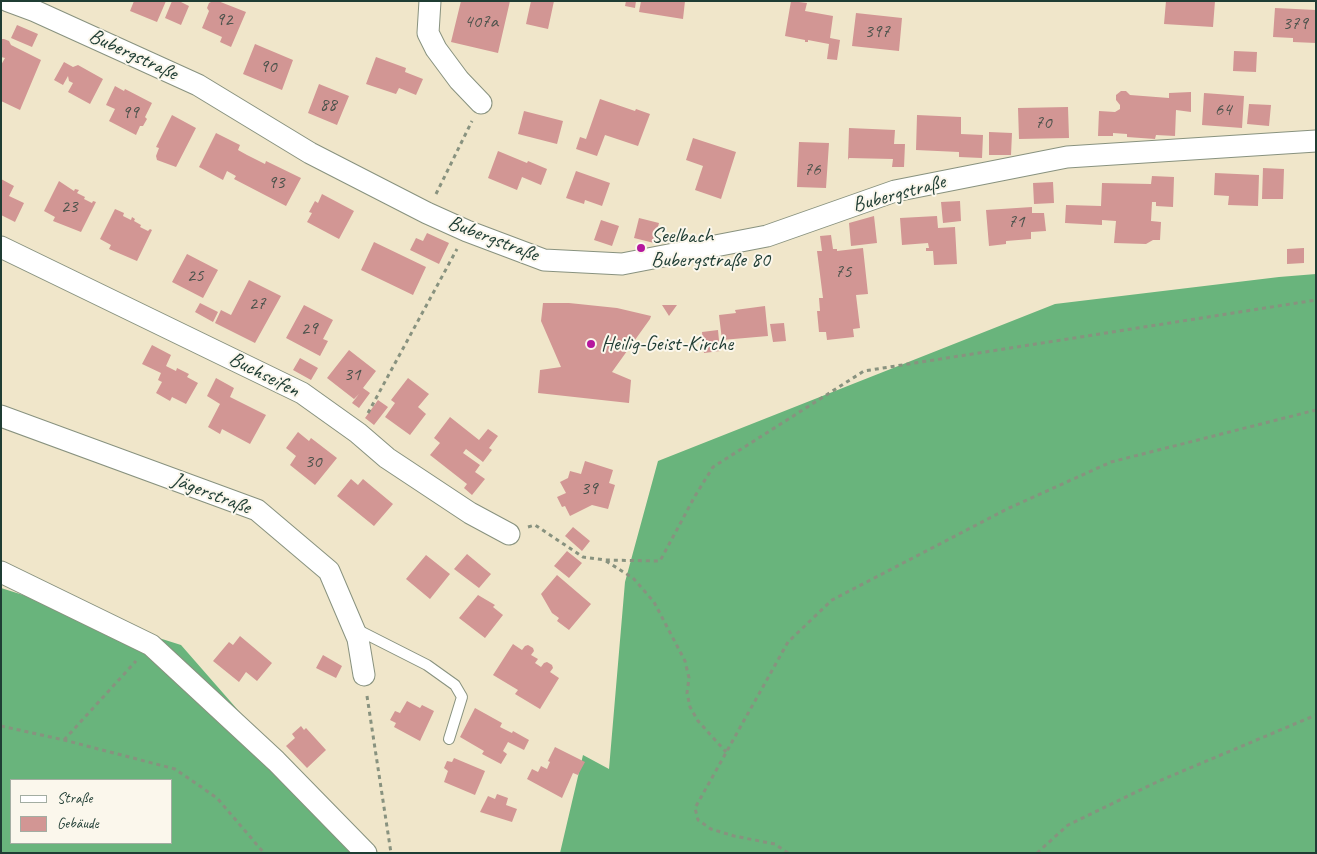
<!DOCTYPE html>
<meta charset="utf-8">
<style>
body{margin:0}
#map{position:relative;width:1317px;height:854px;overflow:hidden;background:#f0e6ca;font-family:Caveat,sans-serif}
canvas{display:block}
.frame{position:absolute;inset:0;border:2px solid #1f3d34;pointer-events:none}
.legend{position:absolute;left:10px;top:779px;width:162px;height:65px;box-sizing:border-box;background:#fbf7ec;border:1px solid #a3ada2;margin:0;padding:6px 9px;list-style:none;font-size:15px;color:#1f3d34}
.legend li{display:flex;align-items:center;gap:10px;height:25px}
.legend b{width:25px;border:1px solid #a3ada2}
</style>
<div id="map">
<canvas width="1317" height="854"></canvas>
<div class="frame"></div>
<ul class="legend">
<li><b style="height:6px;background:#fff"></b>Straße</li>
<li><b style="height:14px;background:#d29694"></b>Gebäude</li>
</ul>
</div>
<script>
const g = document.querySelector('canvas').getContext('2d');
g.lineJoin = 'round';
function fillPath(path, color) { g.fillStyle = color; g.fill(path, 'evenodd'); }
const shape = rows => new Path2D(rows.map(r => 'M' + r).join(''));
function trace(path, color, width, dash) { g.strokeStyle = color; g.lineWidth = width; g.lineCap = dash ? 'butt' : 'round'; g.setLineDash(dash || []); g.stroke(path); }
function write(font, color, halo, rows, align = 'center') {
  g.font = font + ' Caveat,sans-serif'; g.lineWidth = 4; g.setLineDash([]); g.textBaseline = 'middle'; g.strokeStyle = halo; g.fillStyle = color; for (const [text, x, y, turn = 0] of rows) {
    g.save(); g.translate(x, y); g.rotate((+turn || 0) * Math.PI / 180); g.textAlign = isNaN(turn) ? turn : align; if (halo) g.strokeText(text, 0, 0); g.fillText(text, 0, 0); g.restore();
  }
}
fillPath(shape([
 [1316,274,1316,853,560,853,583,755,609,769,625,582,658,461,1055,304,1279,277],
 [1,588,181,645,363,853,1,853],
 [11,780,171,780,171,843,11,843]
]), '#69b47c');
fillPath(shape([
 [134,1,166,1,157,22,130,11],
 [172,1,179,1,189,6,181,25,165,18],
 [213,1,218,1,246,12,231,47,220,42,222,37,202,28,209,11,207,8,209,3],
 [461,1,510,1,498,53,451,42],
 [531,1,554,1,548,29,526,24],
 [626,1,636,1,635,8,625,6],
 [641,1,685,1,683,19,639,12],
 [791,1,807,3,805,11,833,16,830,38,840,40,837,60,827,59,829,44,808,40,808,42,805,42,805,40,785,36],
 [1166,1,1215,1,1213,27,1164,24],
 [1275,8,1316,10,1316,43,1293,42,1293,38,1273,37],
 [856,13,902,18,899,51,852,46],
 [17,25,38,34,32,47,11,38],
 [1,39,4,39,9,41,11,45,41,60,20,110,1,101,1,65,5,58,1,57],
 [255,44,293,60,282,90,243,74],
 [1234,51,1257,52,1256,72,1233,71],
 [376,57,406,68,405,72,423,79,416,95,399,88,396,94,366,84],
 [64,62,73,67,78,65,103,79,90,104,68,92,73,83,69,81,68,76,63,85,54,80],
 [319,84,349,96,337,125,308,113],
 [115,86,124,91,125,89,152,103,145,117,147,119,143,126,140,126,136,135,109,121,115,109,106,105],
 [1121,91,1126,91,1130,95,1169,98,1169,93,1191,92,1191,112,1176,110,1175,136,1156,135,1155,139,1127,137,1127,134,1113,133,1113,136,1098,136,1099,111,1115,112,1120,109,1120,105,1116,100,1116,95],
 [1204,93,1244,96,1242,128,1202,125],
 [600,99,635,111,636,109,650,114,638,146,605,135,597,156,576,149,580,137,586,139],
 [1249,104,1271,105,1269,126,1247,124],
 [1068,107,1069,138,1019,139,1018,108],
 [524,111,563,121,557,144,518,134],
 [172,115,196,128,176,167,157,160,156,156,159,148,156,147],
 [917,115,961,117,961,134,983,135,982,158,959,157,959,152,916,150],
 [849,128,895,130,894,144,905,144,904,167,892,167,893,159,849,158,848,160],
 [989,132,1012,133,1011,155,989,155],
 [216,133,240,145,238,150,247,155,265,164,266,161,301,178,286,206,234,179,236,176,227,171,223,180,199,167],
 [693,138,736,152,721,199,695,190,703,166,686,160],
 [799,142,829,143,826,188,797,187],
 [498,151,527,163,528,161,547,169,541,185,522,177,517,190,488,178],
 [1263,168,1284,169,1283,199,1262,199],
 [576,171,610,183,602,206,585,200,584,204,566,198],
 [1215,173,1259,175,1258,206,1228,205,1229,196,1214,195],
 [1152,176,1174,177,1173,207,1156,206,1156,202,1152,202,1151,221,1161,222,1160,240,1153,240,1146,244,1114,243,1116,221,1102,220,1102,225,1065,223,1066,205,1101,206,1102,183,1151,184],
 [1,179,14,186,9,196,24,203,15,222,1,215],
 [59,181,74,191,75,189,79,190,77,193,85,197,84,199,92,203,93,201,96,202,81,232,53,221,55,217,44,211],
 [1053,182,1054,203,1034,204,1033,183],
 [322,194,354,211,339,239,307,222,312,213,309,212,315,201,318,203],
 [960,201,961,221,943,223,941,202],
 [1032,207,1032,213,1044,213,1046,231,1031,232,1031,239,1006,241,1006,244,989,246,986,210],
 [115,209,124,213,123,216,131,220,132,217,135,219,134,221,141,225,140,227,148,231,150,229,152,230,137,261,109,249,111,245,100,239],
 [874,216,877,243,851,246,849,223],
 [937,216,938,228,955,227,957,264,934,265,933,251,926,251,926,248,929,248,928,243,902,245,900,218],
 [639,218,659,223,654,243,634,238],
 [601,220,619,226,612,246,594,240],
 [427,233,449,243,439,264,410,250,416,238,423,241],
 [831,235,833,249,837,249,837,251,863,248,868,294,856,295,860,328,853,329,854,337,827,340,826,332,819,332,817,311,820,311,819,298,823,298,817,251,822,251,820,236],
 [374,242,426,267,413,295,361,270],
 [1304,248,1304,263,1287,264,1287,249],
 [187,254,218,270,203,298,172,282],
 [249,280,281,296,255,343,215,323,221,310,231,315],
 [200,303,218,312,213,322,195,312],
 [543,303,569,303,617,308,651,316,650,319,612,372,631,380,629,403,538,393,540,370,561,367,541,321],
 [304,305,333,320,323,339,328,341,320,356,286,338],
 [662,305,677,305,669,316],
 [765,306,768,336,722,340,719,315,736,313,735,310],
 [784,323,786,341,773,342,770,324],
 [718,330,720,351,704,353,702,332],
 [152,345,171,355,166,366,176,371,177,368,189,374,187,377,198,383,186,404,172,397,170,401,156,393,162,382,158,380,161,373,142,364],
 [349,350,376,371,363,388,370,393,359,408,352,403,359,394,354,399,327,378],
 [300,358,318,368,311,380,293,370],
 [216,378,234,388,230,397,266,415,250,444,222,429,220,434,208,427,220,404,207,396],
 [408,378,429,394,418,407,426,414,410,435,385,417,395,403,391,400],
 [378,400,388,407,374,425,365,418],
 [450,417,479,440,488,429,498,436,489,448,492,450,483,462,466,449,463,453,480,465,475,472,485,479,472,495,464,488,467,484,430,455,440,443,434,438],
 [298,432,309,441,311,438,337,458,315,485,290,465,296,456,286,448],
 [585,461,613,470,609,483,615,485,608,509,592,505,570,516,565,506,562,507,557,497,566,493,560,482,568,478,570,471,581,474],
 [351,479,358,485,363,479,393,504,374,526,337,496],
 [573,527,590,541,582,551,565,536],
 [567,551,582,563,569,578,554,566],
 [467,554,491,574,479,588,454,569],
 [426,555,450,574,430,599,406,579],
 [557,575,591,604,569,630,557,621,559,618,552,613,541,594],
 [478,595,495,605,493,607,503,615,485,638,459,618],
 [240,636,272,663,257,681,246,672,239,682,213,661,229,642,233,645],
 [513,644,522,650,525,646,528,645,533,648,534,651,531,655,538,659,535,663,541,667,544,663,547,662,552,665,553,668,550,672,559,678,540,709,515,694,518,690,493,675],
 [323,655,342,666,336,678,316,668],
 [407,701,420,708,422,705,434,711,420,741,394,727,396,723,390,720,395,711,400,713],
 [475,708,502,723,500,727,512,733,513,731,529,740,524,750,508,742,503,751,507,754,501,764,482,754,484,751,460,737],
 [301,726,304,730,306,728,326,750,307,768,286,746,295,738,292,734],
 [555,747,585,762,578,775,573,773,562,798,527,779,532,769,538,772,541,766,547,769,550,762,548,761],
 [454,758,485,771,475,795,444,782,448,771,444,768,447,761,452,762],
 [497,794,508,798,506,805,517,809,512,822,480,812,488,796,495,799]
]), '#d29694');
const lane = shape([
 [356,629,427,665,455,685,462,697,449,739]
]);
const street = shape([
 [8,1,35,11,198,85,310,153,427,213,467,231,544,260,622,264,767,236,895,191,1067,157,1316,141],
 [430,1,428,33,436,49,459,80,481,103],
 [1,247,302,393,358,433,387,458,470,513,509,534],
 [1,416,257,510,329,571,358,639,364,675],
 [1,572,151,645,276,761,366,853]
]);
trace(lane, '#88927f', 12);
trace(street, '#88927f', 23);
trace(shape([
 [436,194,472,121],
 [368,413,457,249],
 [528,527,535,525,583,557,605,560,660,561,695,496,713,467,864,371,1316,300],
 [606,561,633,578,654,602,685,661,689,678,687,693,690,707,698,721,726,752],
 [367,696,391,853],
 [1,726,64,740,175,769,217,798,264,853],
 [64,740,136,661],
 [788,853,775,844,734,836,711,829,698,820,695,808,788,642,832,600,1007,509,1111,462,1316,410],
 [1037,853,1068,825,1159,781,1316,715]
]), '#88927f', 3, [4, 4]);
trace(lane, '#fff', 10);
trace(street, '#fff', 21);
for (const [x, y, r, color] of [
 [641,248,5,"#b5179e"],
 [591,344,5,"#b5179e"]
]) { const dot = new Path2D(); dot.arc(x, y, r, 0, 2 * Math.PI); g.fillStyle = color; g.fill(dot); trace(dot, '#fbf7ec', 2); }
write('19px', '#4c534c', null, [
 ["92",224,20],
 ["407a",481,22],
 ["379",1295,24],
 ["397",877,32],
 ["90",268,67],
 ["88",328,105],
 ["64",1223,110],
 ["99",130,113],
 ["70",1043,123],
 ["76",812,170],
 ["93",276,183],
 ["23",69,207],
 ["71",1016,222],
 ["75",843,272],
 ["25",195,276],
 ["27",257,304],
 ["29",309,329],
 ["31",352,375],
 ["30",313,462],
 ["39",589,489]
]);
write('21px', '#1f3d34', '#fbf7ec', [
 ["Bubergstraße",133,55,25],
 ["Bubergstraße",899,194,-15],
 ["Bubergstraße",493,239,21],
 ["Buchseifen",264,375,27],
 ["Jägerstraße",211,494,21]
]);
write('21px', '#1f3d34', '#fbf7ec', [
 ["Seelbach",651,236],
 ["Bubergstraße 80",651,260],
 ["Heilig-Geist-Kirche",601,344]
], 'left');
</script>
